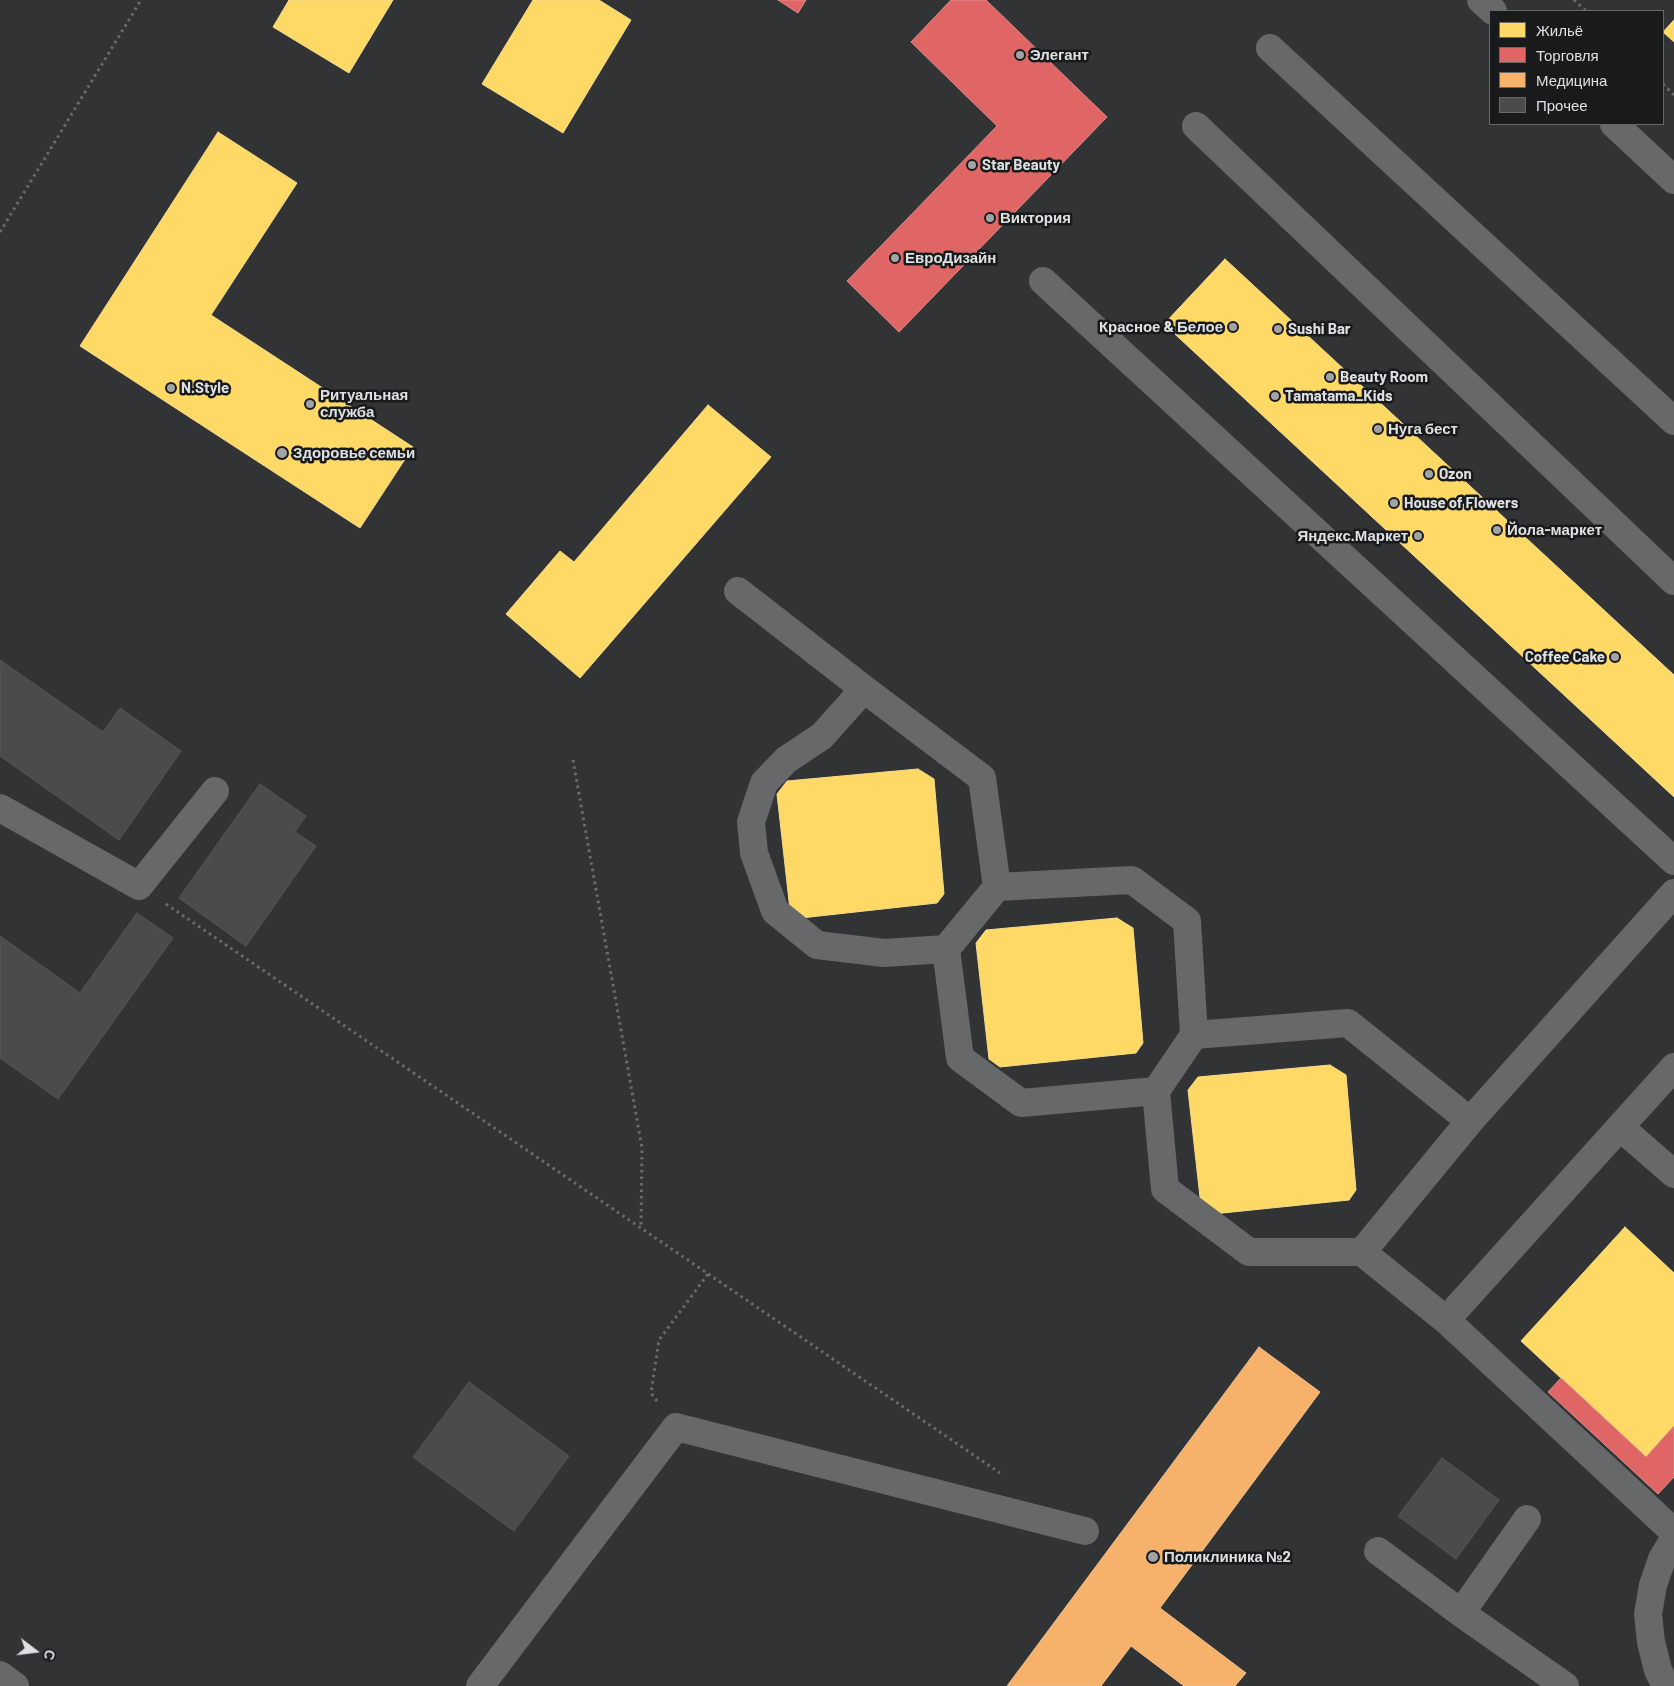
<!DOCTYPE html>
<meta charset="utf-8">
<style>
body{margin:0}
#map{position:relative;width:1674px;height:1686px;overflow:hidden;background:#313335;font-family:Barlow,sans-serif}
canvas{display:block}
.legend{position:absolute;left:1489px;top:10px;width:175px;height:115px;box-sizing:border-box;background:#191a1c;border:1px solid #68696b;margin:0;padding:6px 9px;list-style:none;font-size:15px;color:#dee0e2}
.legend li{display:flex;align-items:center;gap:10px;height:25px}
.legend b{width:25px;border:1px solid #68696b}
.north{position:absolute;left:10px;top:1626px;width:50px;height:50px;-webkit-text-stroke:4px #191a1c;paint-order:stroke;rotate:105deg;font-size:14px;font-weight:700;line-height:20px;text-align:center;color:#dee0e2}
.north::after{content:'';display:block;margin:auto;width:18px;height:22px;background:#dee0e2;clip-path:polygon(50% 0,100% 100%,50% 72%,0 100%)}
</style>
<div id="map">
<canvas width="1674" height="1686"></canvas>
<ul class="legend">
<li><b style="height:14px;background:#ffd966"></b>Жильё</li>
<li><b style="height:14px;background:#e06666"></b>Торговля</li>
<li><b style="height:14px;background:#f6b26b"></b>Медицина</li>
<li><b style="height:14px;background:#4a4c4c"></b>Прочее</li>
</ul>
<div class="north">С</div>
</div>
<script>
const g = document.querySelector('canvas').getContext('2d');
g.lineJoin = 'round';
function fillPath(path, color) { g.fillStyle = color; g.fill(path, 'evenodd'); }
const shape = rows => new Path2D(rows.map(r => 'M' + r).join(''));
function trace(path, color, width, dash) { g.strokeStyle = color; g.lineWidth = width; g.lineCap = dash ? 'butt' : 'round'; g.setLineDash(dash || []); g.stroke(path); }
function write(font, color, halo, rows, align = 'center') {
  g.font = font + ' Barlow,sans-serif'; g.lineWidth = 5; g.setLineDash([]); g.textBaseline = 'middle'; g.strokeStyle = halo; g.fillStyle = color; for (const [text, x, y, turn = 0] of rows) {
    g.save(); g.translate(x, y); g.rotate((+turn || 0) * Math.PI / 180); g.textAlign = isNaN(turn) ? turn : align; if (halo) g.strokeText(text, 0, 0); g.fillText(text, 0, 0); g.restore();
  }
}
const homes = shape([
 [289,0,393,0,349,73,273,27,289,0],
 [533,0,599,0,631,20,563,133,482,84,533,0],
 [1674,20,1674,42,1663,32,1674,20],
 [218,132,297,183,211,315,413,447,360,528,80,346,218,132],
 [1225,259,1674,675,1674,797,1164,324,1225,259],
 [708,405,771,457,580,678,506,614,560,551,574,562,708,405],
 [918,769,934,779,944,894,937,903,801,918,790,910,777,794,787,781,918,769],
 [1117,918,1133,928,1143,1043,1136,1053,1000,1067,989,1059,976,943,986,930,1117,918],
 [1330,1065,1346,1075,1356,1190,1349,1200,1213,1214,1201,1206,1188,1090,1198,1077,1330,1065],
 [1625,1227,1674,1273,1674,1426,1646,1457,1521,1341,1625,1227]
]);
fillPath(homes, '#ffd966');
trace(homes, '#f5db8b', 1);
const shops = shape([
 [778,0,806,0,798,13,778,0],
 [951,0,986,0,1107,117,899,332,847,281,997,126,911,42,951,0],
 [1561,1378,1646,1457,1674,1426,1674,1477,1658,1494,1548,1392,1561,1378]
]);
fillPath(shops, '#e06666');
trace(shops, '#df8b8b', 1);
const health = shape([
 [1259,1347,1320,1392,1160,1608,1246,1673,1235,1686,1184,1686,1131,1646,1101,1686,1007,1686,1259,1347]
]);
fillPath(health, '#f6b26b');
trace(health, '#efc08f', 1);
const building = shape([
 [0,660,103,732,120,708,181,751,119,840,0,756,0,660],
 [260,784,306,816,295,832,316,846,246,946,179,898,260,784],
 [137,913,173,938,58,1099,0,1058,0,936,80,993,137,913],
 [469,1382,569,1456,514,1531,413,1457,469,1382],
 [1442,1458,1499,1500,1456,1559,1398,1516,1442,1458]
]);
fillPath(building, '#4a4c4c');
trace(building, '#555656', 1);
trace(shape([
 [1574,0,1586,11],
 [1663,84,1674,95],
 [0,232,141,0],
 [573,760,642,1148,641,1228],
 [166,904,1000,1473],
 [657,1401,651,1393,659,1340,708,1274]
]), '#6b6c6d', 3, [2.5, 4]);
trace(shape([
 [1481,0,1493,11],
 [1270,48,1674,421],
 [1614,124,1674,180],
 [1196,126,1674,581],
 [1043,281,1674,861],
 [738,591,864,689,982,778,997,887,946,949,960,1058,1021,1103,1156,1091],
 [864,689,822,736,786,760,764,783,751,822,754,853,775,911,817,945,884,953,946,949],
 [0,808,139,886,215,791],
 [997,887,1132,880,1187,921,1194,1035,1156,1091,1165,1189,1249,1252,1362,1252,1446,1320,1674,1532],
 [1194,1035,1348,1023,1470,1121],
 [1620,1127,1674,1174],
 [1362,1252,1470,1121,1674,893],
 [1446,1320,1674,1067],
 [1378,1551,1461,1613,1565,1686],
 [1461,1613,1527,1519],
 [0,1675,15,1686],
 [480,1686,676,1427,1085,1531],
 [1666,1686,1658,1670,1651,1642,1648,1614,1653,1585,1662,1559,1674,1539]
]), '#676869', 28);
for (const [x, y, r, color] of [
 [1020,55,5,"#a1a3a5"],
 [972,165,5,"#a1a3a5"],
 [990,218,5,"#a1a3a5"],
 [895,258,5,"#a1a3a5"],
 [1233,327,5,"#a1a3a5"],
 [1278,329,5,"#a1a3a5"],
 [1330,377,5,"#a1a3a5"],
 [171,388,5,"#a1a3a5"],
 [1275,396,5,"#a1a3a5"],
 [310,404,5,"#a1a3a5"],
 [1378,429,5,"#a1a3a5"],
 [282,453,6,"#a1a3a5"],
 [1429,474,5,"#a1a3a5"],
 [1394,503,5,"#a1a3a5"],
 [1497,530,5,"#a1a3a5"],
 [1418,536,5,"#a1a3a5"],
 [1615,657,5,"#a1a3a5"],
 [1153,1557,6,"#a1a3a5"]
]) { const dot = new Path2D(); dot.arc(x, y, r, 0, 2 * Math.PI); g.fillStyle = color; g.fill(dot); trace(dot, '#191a1c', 2); }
write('bold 15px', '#dee0e2', '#191a1c', [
 ["Элегант",1030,55],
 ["Star Beauty",982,165],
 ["Виктория",1000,218],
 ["ЕвроДизайн",905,258],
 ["Красное & Белое",1223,327,"right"],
 ["Sushi Bar",1288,329],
 ["Beauty Room",1340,377],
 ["N.Style",181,388],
 ["Ритуальная",320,395],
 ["служба",320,412],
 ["Tamatama_Kids",1285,396],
 ["Нуга бест",1388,429],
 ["Здоровье семьи",293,453],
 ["Ozon",1439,474],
 ["House of Flowers",1404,503],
 ["Йола-маркет",1507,530],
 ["Яндекс.Маркет",1408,536,"right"],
 ["Coffee Cake",1605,657,"right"],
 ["Поликлиника №2",1164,1557]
], 'left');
</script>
